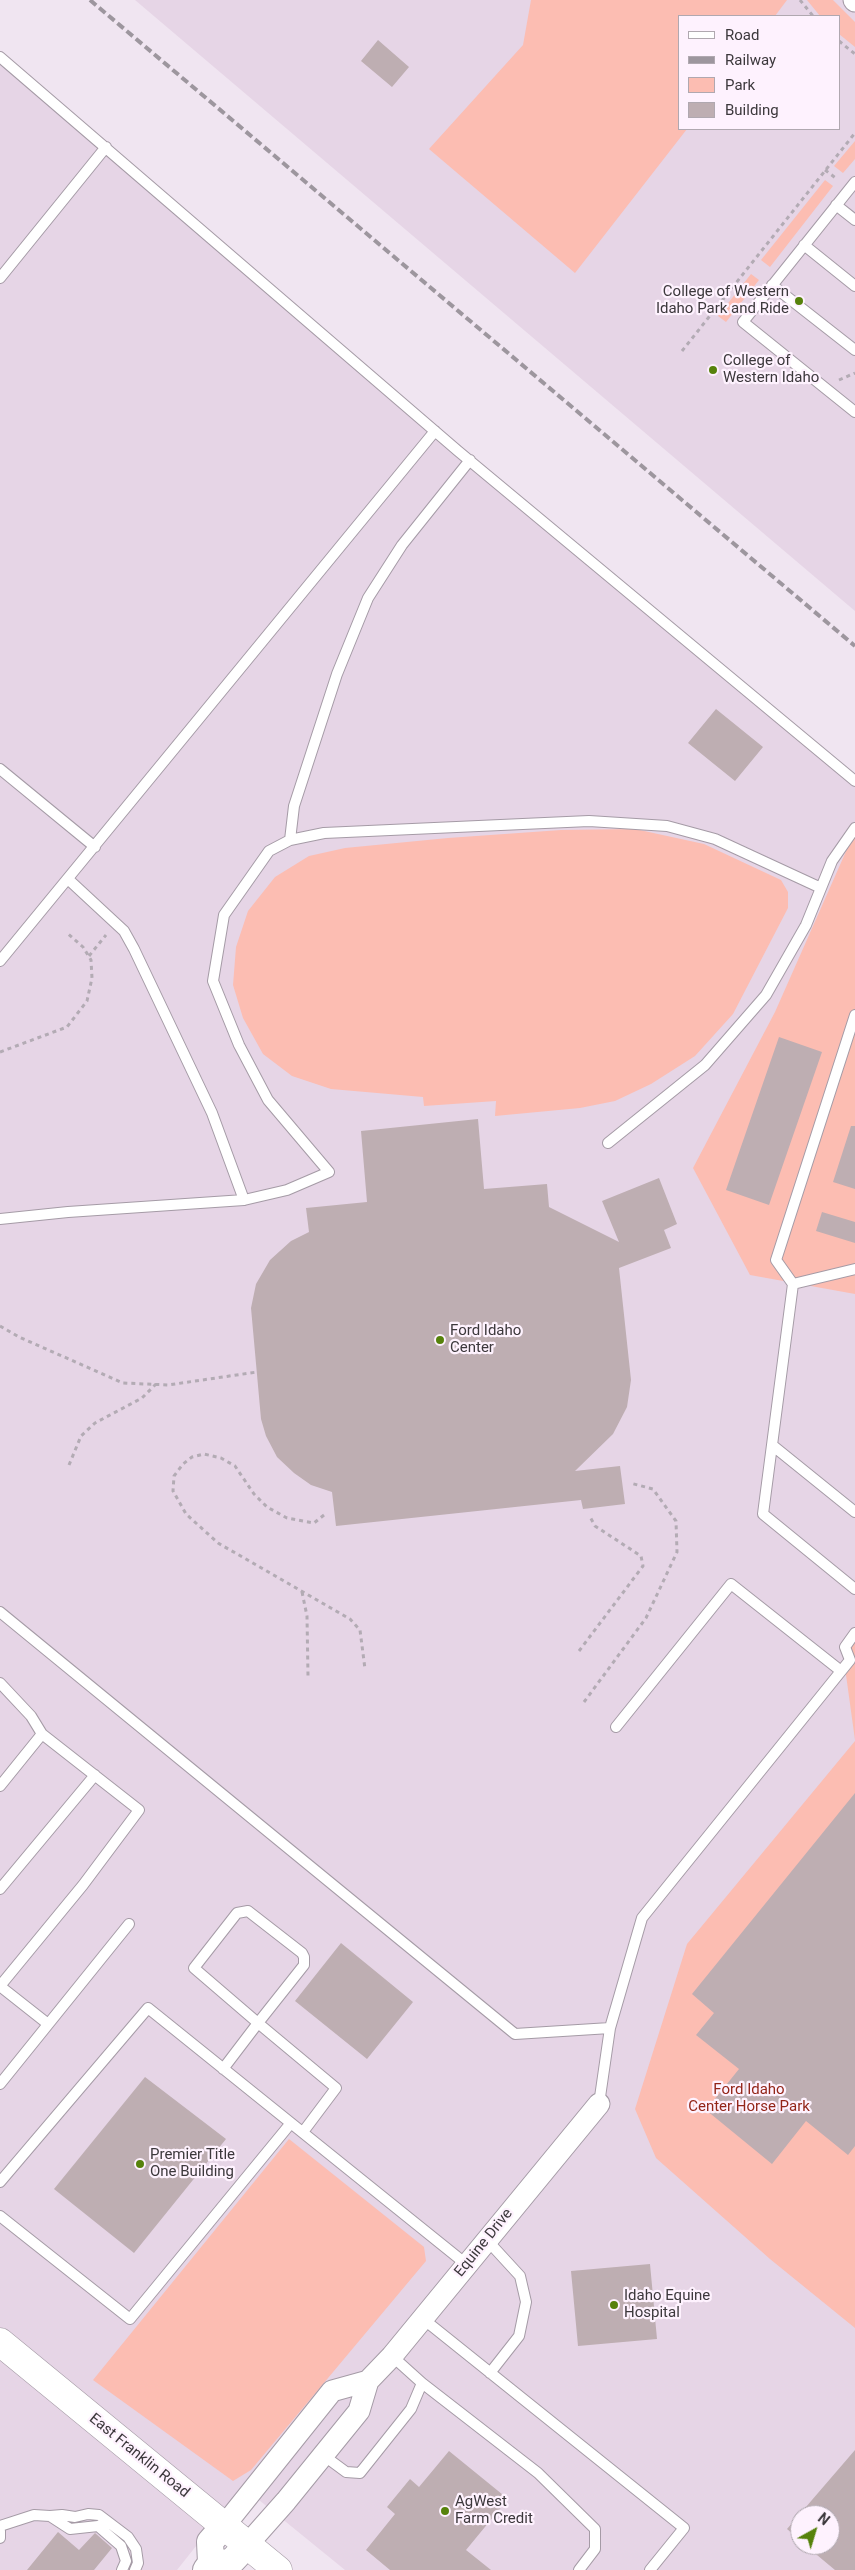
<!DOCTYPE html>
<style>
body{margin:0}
#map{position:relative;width:855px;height:2570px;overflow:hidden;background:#f0e5f1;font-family:Roboto,sans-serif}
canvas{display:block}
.legend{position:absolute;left:678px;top:15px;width:162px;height:115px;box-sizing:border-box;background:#fef2fe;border:1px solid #b0a8b0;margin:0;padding:6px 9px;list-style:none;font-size:15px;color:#3c383c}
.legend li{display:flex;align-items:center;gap:10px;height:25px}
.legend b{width:25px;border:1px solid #b0a8b0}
.north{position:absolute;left:790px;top:2505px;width:50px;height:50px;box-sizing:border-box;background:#fef2fe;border:1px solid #b0a8b0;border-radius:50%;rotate:39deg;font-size:14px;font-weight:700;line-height:20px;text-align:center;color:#3c383c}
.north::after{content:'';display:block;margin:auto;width:18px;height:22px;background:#56820b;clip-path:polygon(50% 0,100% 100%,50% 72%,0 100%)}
</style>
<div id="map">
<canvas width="855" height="2570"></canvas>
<ul class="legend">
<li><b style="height:6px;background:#fff"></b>Road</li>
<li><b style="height:6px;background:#9d969e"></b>Railway</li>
<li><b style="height:14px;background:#fcbdb2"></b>Park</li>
<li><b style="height:14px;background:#beaeb2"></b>Building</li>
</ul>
<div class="north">N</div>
</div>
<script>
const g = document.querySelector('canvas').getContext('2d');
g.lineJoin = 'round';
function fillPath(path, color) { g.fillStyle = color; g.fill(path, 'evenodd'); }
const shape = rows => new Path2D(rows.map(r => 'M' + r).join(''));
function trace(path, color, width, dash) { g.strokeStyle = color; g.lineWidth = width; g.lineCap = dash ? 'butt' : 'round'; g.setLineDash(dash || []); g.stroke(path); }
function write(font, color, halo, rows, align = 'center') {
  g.font = font + ' Roboto,sans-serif'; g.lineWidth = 4.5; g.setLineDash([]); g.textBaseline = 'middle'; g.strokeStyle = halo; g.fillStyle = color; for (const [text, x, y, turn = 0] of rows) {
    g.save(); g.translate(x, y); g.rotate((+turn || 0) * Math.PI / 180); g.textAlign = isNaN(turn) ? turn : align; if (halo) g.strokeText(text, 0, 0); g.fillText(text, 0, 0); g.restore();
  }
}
fillPath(shape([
 [135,0,855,0,855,611],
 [679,16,839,16,839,129,679,129],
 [0,55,855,780,855,2570,345,2570,243,2487,177,2570,0,2570],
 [800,2515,830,2515,830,2545,800,2545]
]), '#e6d5e6');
fillPath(shape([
 [531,0,787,0,775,16,679,16,679,129,687,129,575,273,429,149,523,45],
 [807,0,833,0,855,22,855,47,839,34,839,16,820,16],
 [855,141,855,159,843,173,834,166],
 [825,180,833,186,770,267,761,260],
 [751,274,759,280,726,322,718,316],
 [635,829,704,844,781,880,788,892,788,908,733,1014,695,1056,651,1084,615,1101,580,1108,495,1116,496,1101,424,1106,423,1097,331,1089,292,1076,263,1054,243,1018,233,985,236,947,248,911,275,877,309,856,345,848,448,838,561,830],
 [855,831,855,1294,750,1275,693,1168,775,1012],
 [855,1629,855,1740,842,1646],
 [855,1741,855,2328,770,2259,656,2158,635,2109,687,1944],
 [289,2139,424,2247,426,2261,251,2470,233,2481,93,2380]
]), '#fcbdb2');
fillPath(shape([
 [378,40,409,67,392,87,361,61],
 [716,709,763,747,735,781,688,743],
 [779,1037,822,1052,769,1205,726,1190],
 [478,1119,484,1189,547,1184,549,1207,619,1242,602,1201,659,1178,677,1224,664,1230,671,1248,619,1268,631,1380,627,1407,613,1434,575,1471,620,1466,625,1504,583,1509,581,1500,336,1526,332,1492,311,1485,294,1473,277,1457,266,1436,261,1419,251,1308,256,1284,270,1260,291,1241,309,1232,306,1208,367,1202,361,1131],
 [851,1126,855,1126,855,1189,833,1182],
 [822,1212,855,1222,855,1243,816,1231],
 [855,1793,855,2146,848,2155,806,2121,772,2164,706,2110,739,2069,696,2035,714,2013,692,1994],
 [341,1943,413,2002,367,2059,295,2001],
 [145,2077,226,2139,134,2253,54,2189],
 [650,2264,657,2339,578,2346,571,2271],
 [855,2450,855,2570,835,2570,805,2545,830,2545,830,2515,800,2515,800,2540,787,2529],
 [449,2451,508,2499,466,2550,491,2570,390,2570,366,2550,395,2514,387,2507,410,2479,419,2487],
 [58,2532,79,2550,95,2533,112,2548,94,2570,27,2570]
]), '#beaeb2');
const service = shape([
 [0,57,458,451,855,781],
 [855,182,743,322,855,412],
 [836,205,855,220],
 [804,245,855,286],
 [0,278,106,147],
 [772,285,855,350],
 [0,769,95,847],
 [290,840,294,806,337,674,368,598,402,545,470,460],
 [69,880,124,931,134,949,212,1113,244,1200],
 [0,961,435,431],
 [855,1015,776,1260,793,1284,855,1269],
 [608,1143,705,1065,766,995,806,925,832,861,855,828],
 [0,1219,68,1212,244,1200,287,1190,329,1172,268,1100,239,1045,213,981,224,915,269,851,290,840,324,833,589,821,667,826,715,839,821,888],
 [793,1284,772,1445,855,1512],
 [772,1445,763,1514,855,1589],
 [0,1612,515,2034,610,2028],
 [850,1660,845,1647,855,1633],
 [0,1683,31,1716,42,1734,139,1810,83,1885,0,1986],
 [616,1727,731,1584,841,1671],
 [0,1786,42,1734],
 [0,1889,95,1775],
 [1,1987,48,2024],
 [223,2069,258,2023,194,1968,237,1913,248,1911,302,1953,304,1957,304,1965,258,2023,336,2088,303,2132],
 [0,2084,129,1924],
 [599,2104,610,2028,642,1918,850,1660],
 [0,2182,148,2008,466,2264],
 [0,2216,130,2319,291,2123],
 [486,2239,520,2276,526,2302,519,2336,490,2373],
 [422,2318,684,2528,650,2570],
 [422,2383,538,2473,595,2529,595,2549,579,2570],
 [323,2455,346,2472,360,2473,411,2409,422,2383,392,2356],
 [50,2516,62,2515,75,2517,88,2514,99,2515,128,2537,136,2549,138,2563,135,2570],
 [0,2526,34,2515,50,2516,70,2529,98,2526,121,2546,126,2561,122,2570],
 [0,2531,0,2538]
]);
const minor = shape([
 [854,0,855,1],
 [224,2526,332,2391,368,2381],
 [247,2545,286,2501,359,2411,368,2381,392,2356,599,2104]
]);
const tertiary = shape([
 [211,2563,231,2562,247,2545],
 [206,2570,211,2563,210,2542,224,2526]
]);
const secondary = shape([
 [0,2342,278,2570]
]);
trace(service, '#a59ba6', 12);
trace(minor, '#a59ba6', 23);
trace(tertiary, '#a59ba6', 28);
trace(secondary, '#a59ba6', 29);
trace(shape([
 [800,0,813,16],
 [839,41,855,54],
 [825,170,837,179],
 [682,351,855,133],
 [839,380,855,373],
 [89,956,106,935],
 [0,1052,67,1027,87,1001,92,978,91,960,83,947,66,932],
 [0,1326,19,1337,123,1383,168,1385,257,1372],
 [69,1465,81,1436,95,1423,142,1398,156,1384],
 [324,1515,314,1523,287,1518,267,1507,254,1494,235,1466,221,1458,204,1454,192,1457,183,1464,174,1476,173,1491,186,1514,218,1543,350,1619,360,1630,365,1669],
 [302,1592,307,1616,308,1676],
 [579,1651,643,1566,641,1556,595,1526,589,1515],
 [584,1702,646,1618,677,1552,676,1521,653,1489,630,1483]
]), '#b3abb4', 3, [4, 4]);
trace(service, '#fff', 10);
trace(minor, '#fff', 21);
trace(tertiary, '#fff', 26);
trace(secondary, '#fff', 28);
trace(shape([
 [90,0,855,646]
]), '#9d969e', 4, [8, 4]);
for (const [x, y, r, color] of [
 [799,301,5,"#56820b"],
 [713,370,5,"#56820b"],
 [440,1340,5,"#56820b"],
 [140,2164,5,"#56820b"],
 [614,2305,5,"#56820b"],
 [445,2511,5,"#56820b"]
]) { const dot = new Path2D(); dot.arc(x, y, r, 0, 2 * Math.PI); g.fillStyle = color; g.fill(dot); trace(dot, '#fef2fe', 2); }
write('15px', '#3c383c', '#fef2fe', [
 ["College of Western",789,292,"right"],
 ["Idaho Park and Ride",789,309,"right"],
 ["College of",723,361],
 ["Western Idaho",723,378],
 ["Ford Idaho",450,1331],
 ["Center",450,1348],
 ["Premier Title",150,2155],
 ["One Building",150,2172],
 ["Idaho Equine",624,2296],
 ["Hospital",624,2313],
 ["AgWest",455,2502],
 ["Farm Credit",455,2519]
], 'left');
write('15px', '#932619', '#fef2fe', [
 ["Ford Idaho",749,2090],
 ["Center Horse Park",749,2107]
]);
write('15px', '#3c383c', '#fef2fe', [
 ["Equine Drive",484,2243,-51],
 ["East Franklin Road",139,2456,39]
]);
</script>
